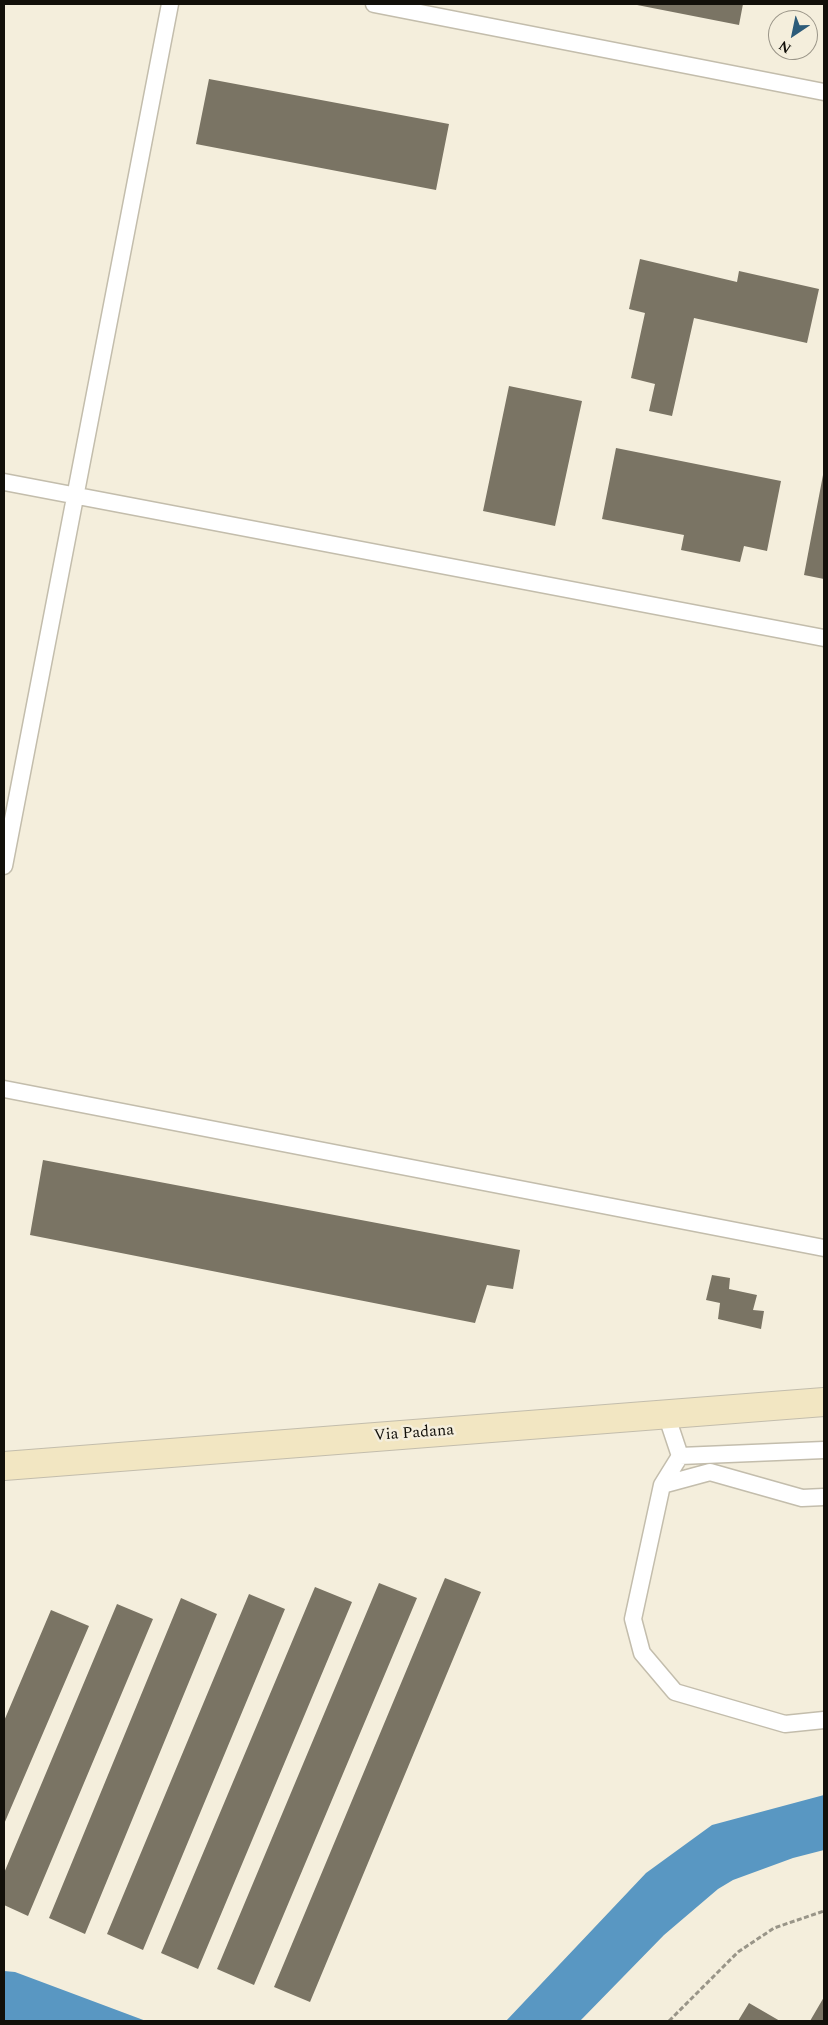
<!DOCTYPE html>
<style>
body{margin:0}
#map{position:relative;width:828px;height:2025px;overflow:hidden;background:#f4eedc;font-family:Spectral,serif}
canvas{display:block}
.frame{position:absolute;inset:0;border:5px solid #12100a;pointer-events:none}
.north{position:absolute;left:768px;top:10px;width:50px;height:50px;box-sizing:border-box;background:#f4eedc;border:1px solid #9a9588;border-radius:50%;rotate:214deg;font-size:14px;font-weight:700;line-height:20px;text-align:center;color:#12100a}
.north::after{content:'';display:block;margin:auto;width:18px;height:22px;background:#2c5b79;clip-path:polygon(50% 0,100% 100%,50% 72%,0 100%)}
</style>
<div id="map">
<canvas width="828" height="2025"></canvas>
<div class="frame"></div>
<div class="north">N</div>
</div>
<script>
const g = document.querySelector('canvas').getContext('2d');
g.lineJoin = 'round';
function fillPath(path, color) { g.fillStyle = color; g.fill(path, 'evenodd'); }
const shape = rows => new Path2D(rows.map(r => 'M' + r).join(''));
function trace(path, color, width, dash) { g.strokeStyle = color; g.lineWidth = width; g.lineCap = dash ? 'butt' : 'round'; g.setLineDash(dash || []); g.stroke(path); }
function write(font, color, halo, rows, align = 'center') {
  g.font = font + ' Spectral,serif'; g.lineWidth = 5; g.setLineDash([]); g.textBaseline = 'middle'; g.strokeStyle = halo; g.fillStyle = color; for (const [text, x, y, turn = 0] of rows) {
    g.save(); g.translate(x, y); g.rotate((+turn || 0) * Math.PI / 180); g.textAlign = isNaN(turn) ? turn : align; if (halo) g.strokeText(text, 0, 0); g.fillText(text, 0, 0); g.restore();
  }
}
fillPath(shape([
 [824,1795,824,1850,793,1858,733,1880,718,1889,664,1935,580,2021,506,2021,646,1873,712,1825],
 [4,1971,15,1972,146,2021,4,2021]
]), '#5997c2');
fillPath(shape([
 [632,4,743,4,739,25],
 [209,79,449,124,436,190,196,144],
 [640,259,737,282,739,271,819,289,807,343,694,318,672,416,649,411,655,384,631,378,645,313,629,309],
 [509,386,582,401,555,526,483,511],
 [616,448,781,481,767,551,744,546,740,562,681,550,684,535,602,519],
 [823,475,824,475,824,579,804,575],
 [43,1160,520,1250,513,1289,487,1285,475,1323,30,1235],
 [712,1275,730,1278,729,1289,757,1295,753,1310,764,1311,761,1329,718,1319,720,1303,706,1300],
 [445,1578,481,1592,310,2002,274,1987],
 [379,1583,417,1598,254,1985,217,1969],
 [315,1587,352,1602,198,1969,161,1953],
 [249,1594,285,1609,143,1950,107,1934],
 [181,1598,217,1614,85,1934,49,1918],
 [117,1604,153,1619,28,1916,4,1905,4,1873],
 [51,1610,89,1626,4,1824,4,1721],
 [824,1997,824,2021,810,2021],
 [749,2003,780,2021,738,2021]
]), '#7a7464');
const lane = shape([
 [374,4,824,92],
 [4,482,824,638],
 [4,866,170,4],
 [4,1089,824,1248],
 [666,1414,680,1456],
 [680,1456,662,1485,633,1619,642,1653,675,1692,785,1724,824,1720],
 [680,1456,824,1450],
 [662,1485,710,1472,802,1498,824,1497]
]);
const secondary = shape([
 [4,1466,824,1402]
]);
trace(lane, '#c3bdac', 19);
trace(secondary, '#c3bdac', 30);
trace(shape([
 [669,2021,738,1952,774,1928,824,1911]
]), '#999588', 3, [5, 2.5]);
trace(lane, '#fff', 16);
trace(secondary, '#f2e6c2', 28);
write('16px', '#12100a', '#f4eedc', [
 ["Via Padana",414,1434,-4]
]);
</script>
